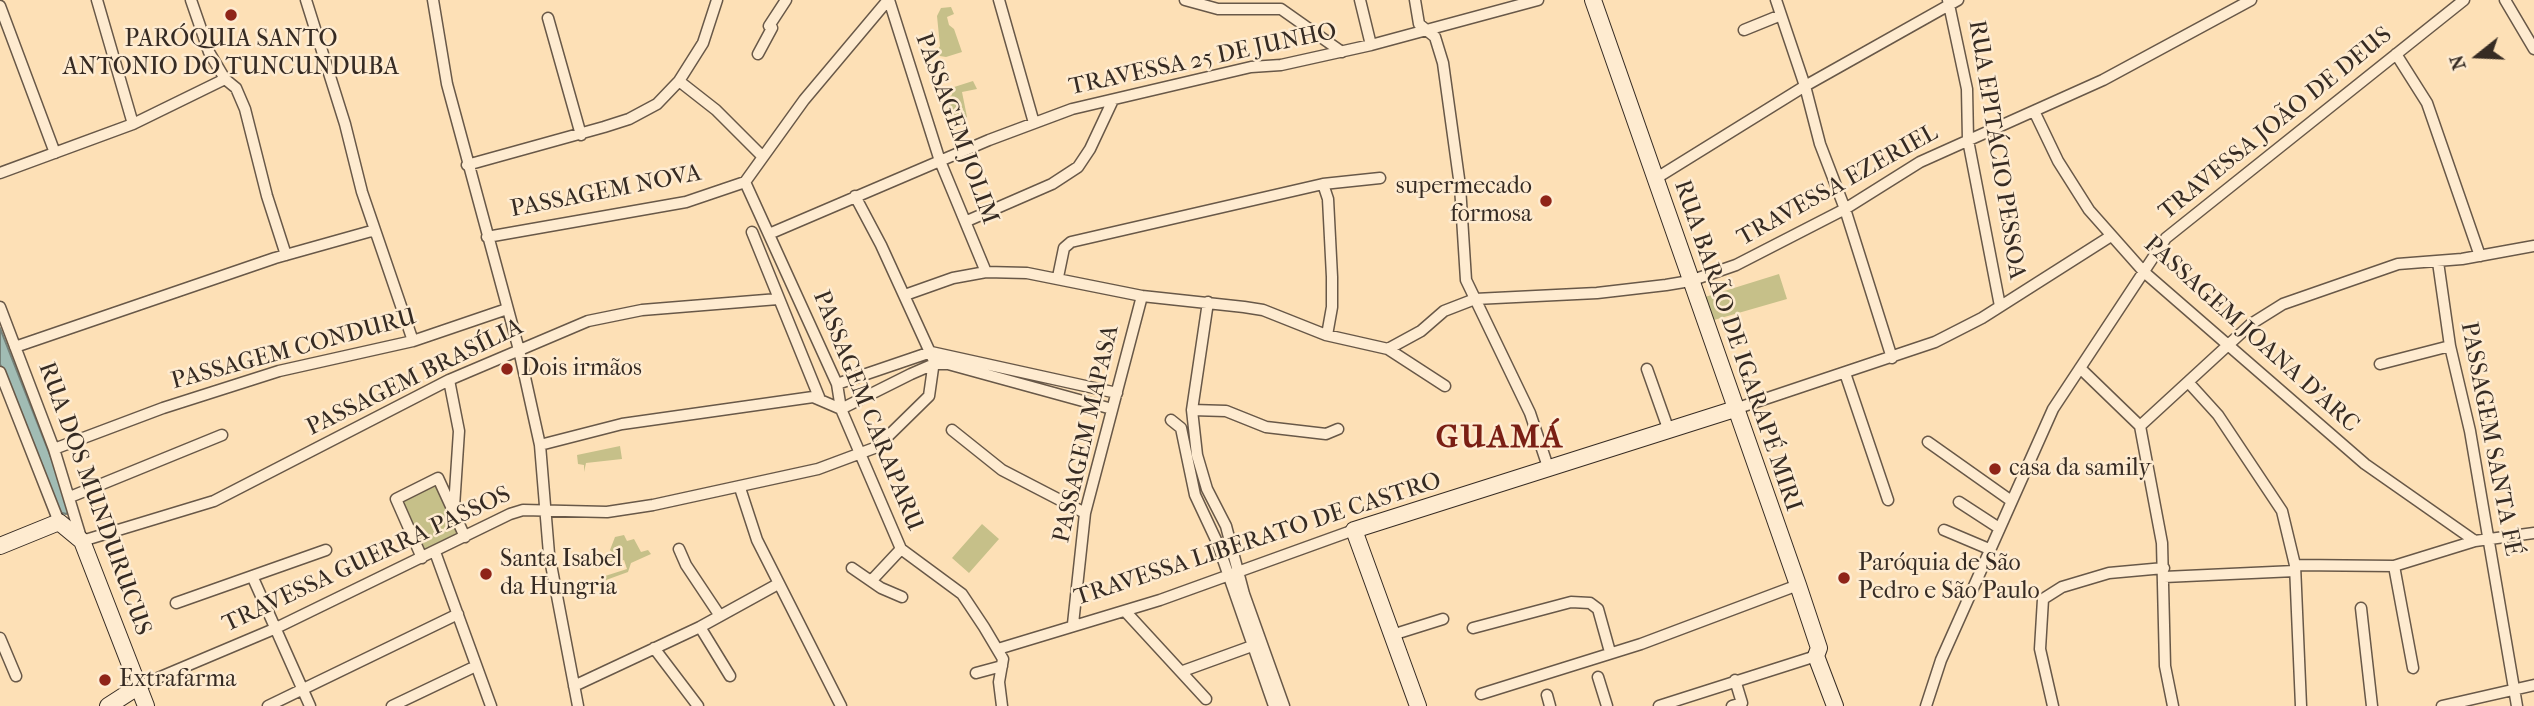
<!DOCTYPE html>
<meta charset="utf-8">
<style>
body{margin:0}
#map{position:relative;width:2534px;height:706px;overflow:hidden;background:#fde0b6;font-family:"IM FELL French Canon",serif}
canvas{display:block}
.north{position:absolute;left:2443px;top:21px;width:70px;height:70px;-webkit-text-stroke:5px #feebd0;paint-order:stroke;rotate:252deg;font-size:19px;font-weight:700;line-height:28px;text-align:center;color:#362b23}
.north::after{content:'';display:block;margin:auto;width:24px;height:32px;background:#362b23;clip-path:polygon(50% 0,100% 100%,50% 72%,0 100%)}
</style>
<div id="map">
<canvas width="2534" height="706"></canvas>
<div class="north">N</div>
</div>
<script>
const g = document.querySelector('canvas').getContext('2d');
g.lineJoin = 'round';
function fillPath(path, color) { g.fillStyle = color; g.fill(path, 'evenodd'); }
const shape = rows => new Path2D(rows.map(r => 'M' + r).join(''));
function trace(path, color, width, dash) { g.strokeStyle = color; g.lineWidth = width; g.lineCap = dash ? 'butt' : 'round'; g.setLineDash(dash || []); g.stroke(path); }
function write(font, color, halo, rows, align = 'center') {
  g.font = font + ' "IM FELL French Canon",serif'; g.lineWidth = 5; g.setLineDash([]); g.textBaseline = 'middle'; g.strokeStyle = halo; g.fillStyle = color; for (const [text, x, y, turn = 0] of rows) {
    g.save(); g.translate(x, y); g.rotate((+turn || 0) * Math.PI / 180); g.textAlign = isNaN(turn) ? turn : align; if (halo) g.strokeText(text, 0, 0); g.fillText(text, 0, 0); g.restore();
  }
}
fillPath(shape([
 [951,7,954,14,947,17,949,25,954,29,962,52,946,57,940,56,937,51,940,46,937,16,941,8],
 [973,81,977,89,962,92,967,117,953,128,945,100,952,95,951,88],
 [1779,274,1787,299,1714,320,1705,297],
 [620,446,622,459,586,463,584,472,584,465,578,464,577,455],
 [435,481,461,536,421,555,396,499],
 [982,524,999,539,969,573,952,558],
 [624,535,627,541,634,539,641,552,648,550,651,554,631,563,628,572,606,580,602,577,627,569,624,560,594,569,617,558,610,550,615,537]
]), '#c6c089');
const water = shape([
 [0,328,72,511,66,514,59,512,0,364,0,328]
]);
fillPath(water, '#a1bcb4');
trace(water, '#76827a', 2);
const street = shape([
 [97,0,133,124],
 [191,0,209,52,225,79,236,88,245,109,267,196,286,255],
 [306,0,345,124,362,192,413,341],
 [433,0,447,84,519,350,540,445,549,554,578,706],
 [889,0,940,161,986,272],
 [999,0,1034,123],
 [1185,0,1218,9,1281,9,1342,52],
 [1360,0,1371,45],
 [1415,0,1419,24,1435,37,1443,63,1460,186,1466,280,1530,413,1549,470],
 [1776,0,1805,86,1820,144,1845,209,1892,358],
 [1948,0,1967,89,1968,140,2000,306],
 [2505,0,2534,49],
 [0,6,55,153],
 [548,18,581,135],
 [1744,30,1781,15],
 [758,54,772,28,769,26,786,0],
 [2396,54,2427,103,2480,256],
 [679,81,716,110,763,157],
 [2034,111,2058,161,2089,210,2144,272,2365,464,2475,541,2534,533],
 [467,165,604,127,629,119,657,104,679,81,703,43,717,0],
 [0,173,133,124,225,79],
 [1655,179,1805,86,1958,0],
 [745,182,837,384,841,409,901,549,962,594,984,627,1003,659,999,682,1002,706],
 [1323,184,1328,199,1332,277,1332,307,1327,335],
 [967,221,1052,184,1078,167,1090,149,1113,100],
 [752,232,819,397],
 [769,234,989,140,1072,109,1251,67,1281,65,1371,45,1538,0],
 [487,237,686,202,745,182,804,100,888,0],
 [2438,262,2450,346,2470,431,2517,706],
 [1058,277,1064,248,1071,242,1323,184,1380,178],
 [905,295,953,278,986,272,1027,273,1142,296,1244,307,1263,310,1326,335,1388,349,1445,386],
 [1208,302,1192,410,1197,455,1207,489,1226,526,1244,594,1284,706],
 [0,307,54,449,82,541,214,501,449,380,588,321,642,310,778,299],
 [15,347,275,258,375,230],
 [1388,349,1421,331,1444,311,1475,299,1597,293,1666,285,1690,281,1736,265,1845,209,1920,162,2103,80,2251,0],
 [2380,364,2450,346],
 [2080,368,2140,426,2162,543,2165,666,2173,706],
 [1647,369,1669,431],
 [0,372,59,522],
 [1845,373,1888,500],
 [449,380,459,431,454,507],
 [2189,383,2218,415,2282,511,2295,565,2301,706],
 [837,384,931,352,1117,393],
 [841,409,911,374,934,364,948,364,1112,409],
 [1735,409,1935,342,1982,318,2111,236],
 [1192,410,1226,411,1266,427,1326,434,1338,429],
 [1171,420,1181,428,1195,495,1217,542,1274,706],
 [2140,426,2251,324,2283,304,2398,264,2462,259,2534,246],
 [952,430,1002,470,1085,513],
 [1928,442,2010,500],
 [540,445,622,424,813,397,841,409],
 [54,449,163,408,279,371,413,341,507,309],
 [740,488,757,540,841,706],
 [70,497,222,435],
 [1959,502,1999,528],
 [1944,530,1989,549],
 [679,549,686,565,720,616],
 [435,552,491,706],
 [422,558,396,499,438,478,465,537],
 [2295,565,2394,566,2475,541],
 [2394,566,2413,668],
 [852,568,881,588,902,597],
 [2164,577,2295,571],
 [253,578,310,706],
 [872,580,901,549],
 [176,603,326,550],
 [2361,608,2372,706],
 [1125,611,1206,699],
 [1073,624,1085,513,1142,296],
 [700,627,730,676],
 [1473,628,1571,602,1590,603,1598,609,1610,652],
 [1392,635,1443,619],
 [0,638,16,676],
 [654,648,698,706],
 [998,649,1160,600,1354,530],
 [1183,671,1252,646],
 [976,673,1002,666],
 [1598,677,1607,706],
 [139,686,274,629,510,514,523,510,607,512,653,505,818,469,877,447,929,396,934,361,881,245,855,196],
 [574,686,700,627,778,584],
 [1481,694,1641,644,1798,585],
 [1547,695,1550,706],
 [268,706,458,614],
 [392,706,476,666],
 [1659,706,1816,656],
 [1732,706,1742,703,1735,680],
 [1926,706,1941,660,2053,409,2166,238,2464,0],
 [2053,706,2040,649,2043,599,2062,587,2109,573,2164,568],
 [2442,706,2534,685]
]);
const secondary = shape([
 [1593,0,1798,585,1819,648,1816,656,1835,706],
 [0,546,59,522,82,541,146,706],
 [108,706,139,686],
 [1418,706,1354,530,1735,409]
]);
trace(street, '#685848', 13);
trace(secondary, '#362b23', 18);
trace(street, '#feebd0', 10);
trace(secondary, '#feebd0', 16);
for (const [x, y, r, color] of [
 [231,15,7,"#8f2418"],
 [1546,201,7,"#8f2418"],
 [507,369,7,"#8f2418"],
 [1995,469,7,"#8f2418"],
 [486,574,7,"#8f2418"],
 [1844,578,7,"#8f2418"],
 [105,680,7,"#8f2418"]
]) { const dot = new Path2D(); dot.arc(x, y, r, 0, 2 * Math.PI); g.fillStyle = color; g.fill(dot); trace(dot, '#feebd0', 2.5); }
write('24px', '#362b23', '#feebd0', [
 ["PARÓQUIA SANTO",231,40,"center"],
 ["ANTONIO DO TUNCUNDUBA",231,68,"center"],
 ["supermecado",1532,187,"right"],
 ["formosa",1532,215,"right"],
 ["Dois irmãos",521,369],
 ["casa da samily",2009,469],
 ["Santa Isabel",500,560],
 ["da Hungria",500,588],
 ["Paróquia de São",1858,564],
 ["Pedro e São Paulo",1858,592],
 ["Extrafarma",119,680]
], 'left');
write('24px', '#362b23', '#feebd0', [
 ["TRAVESSA 25 DE JUNHO",1203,60,-12],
 ["TRAVESSA JOÃO DE DEUS",2276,124,-39],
 ["PASSAGEM JOLIM",956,129,70],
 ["RUA EPITÁCIO PESSOA",1996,150,81],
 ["TRAVESSA EZERIEL",1838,186,-29],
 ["PASSAGEM NOVA",606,192,-11],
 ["PASSAGEM JOANA D’ARC",2251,335,42],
 ["RUA BARÃO DE IGARAPÉ MIRI",1737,346,71],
 ["PASSAGEM CONDURU",294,350,-15],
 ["PASSAGEM BRASÍLIA",415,378,-26],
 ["PASSAGEM CARAPARU",867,411,68],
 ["PASSAGEM MAPASA",1087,434,-77],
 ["PASSAGEM SANTA FÉ",2490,439,79],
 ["RUA DOS MUNDURUCUS",94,499,70],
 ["TRAVESSA LIBERATO DE CASTRO",1258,540,-18],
 ["TRAVESSA GUERRA PASSOS",367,560,-25]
]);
g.letterSpacing = '2px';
write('bold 32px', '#7a1f14', '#feebd0', [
 ["GUAMÁ",1500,439]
]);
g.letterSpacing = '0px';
</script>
